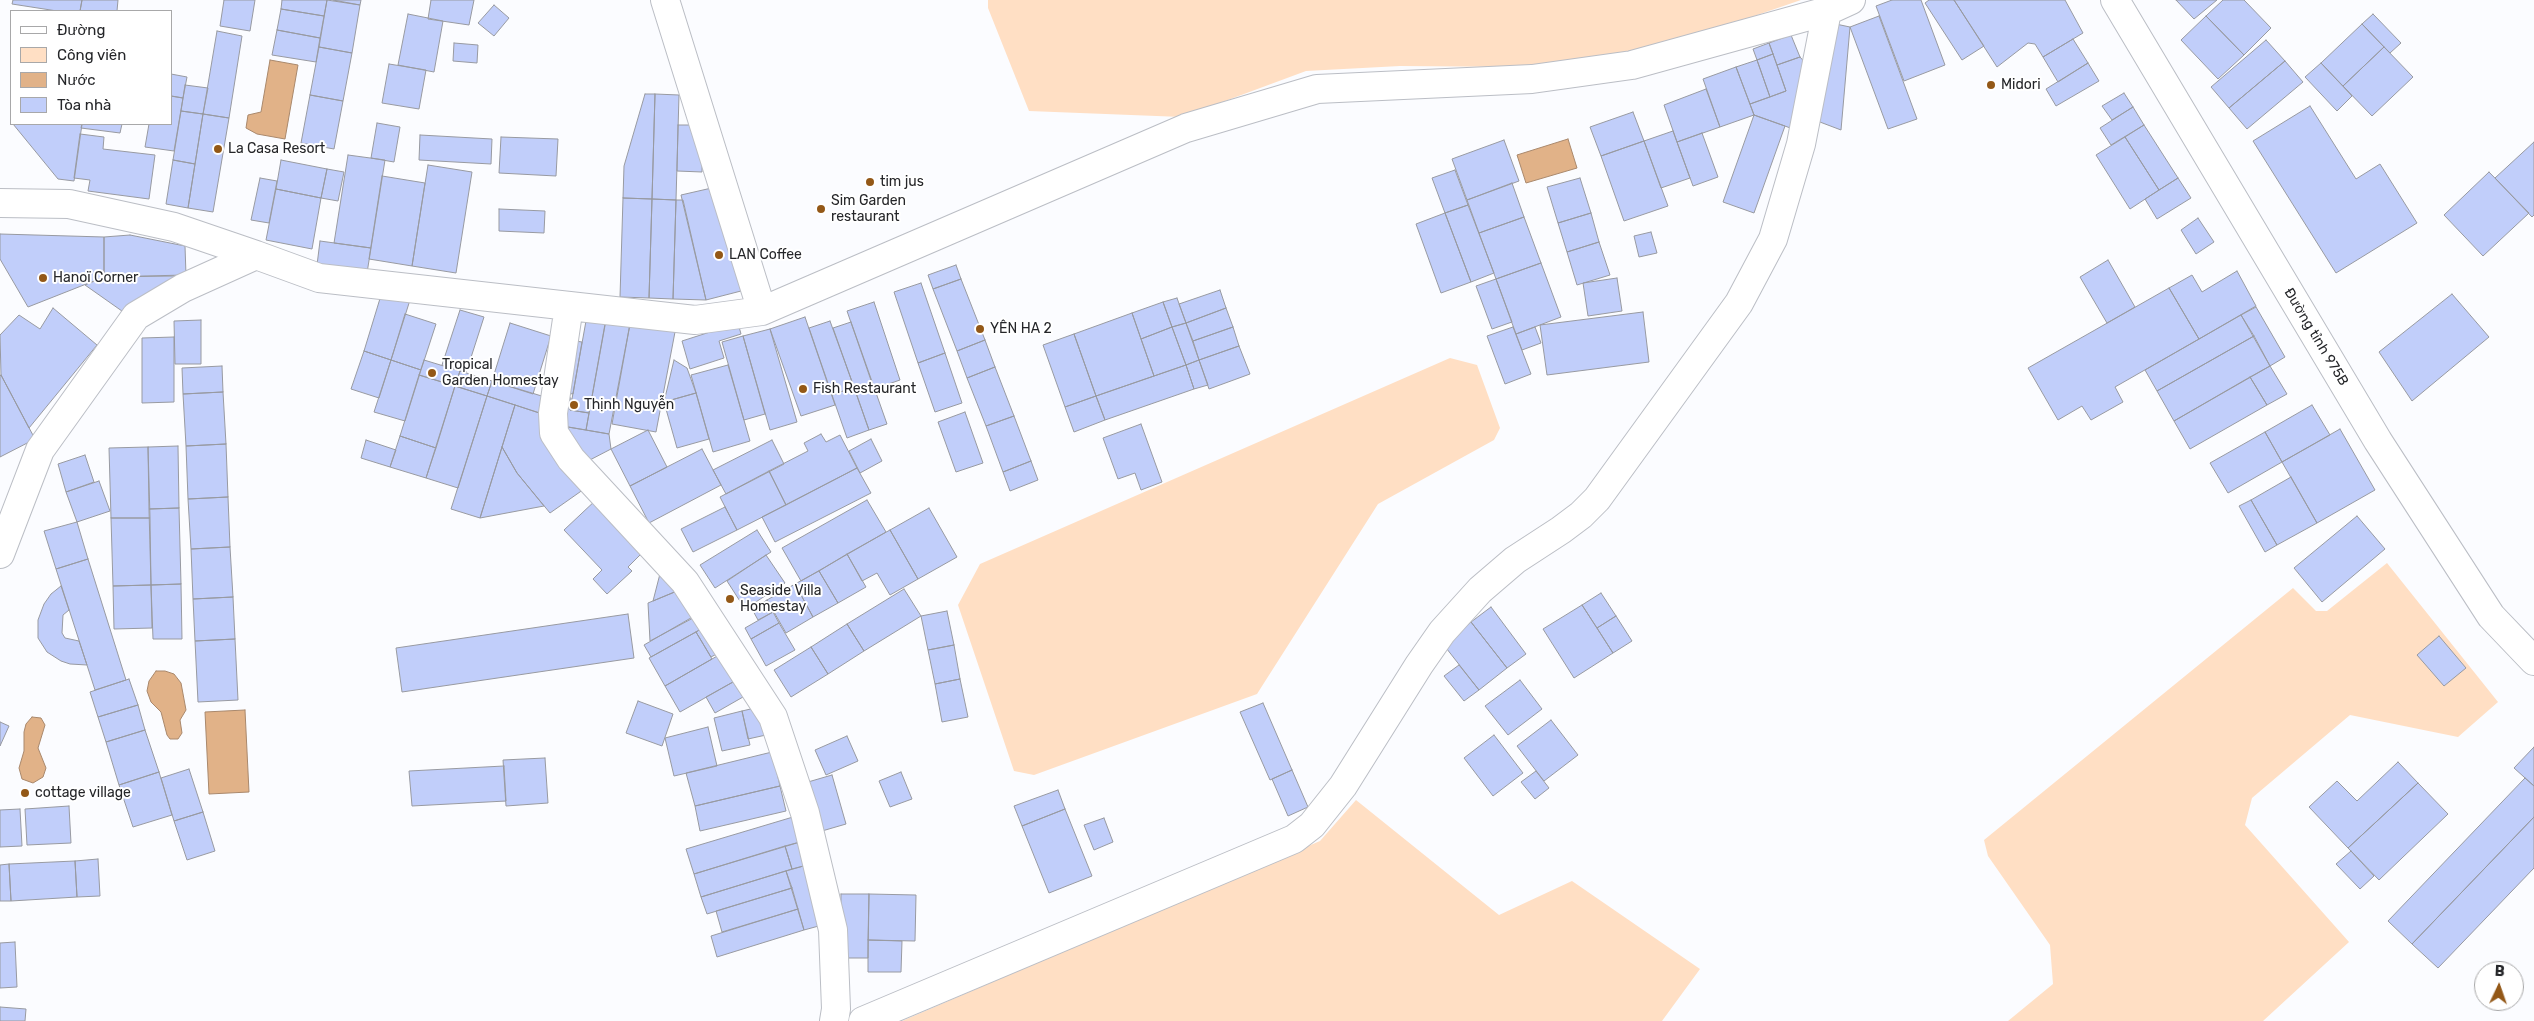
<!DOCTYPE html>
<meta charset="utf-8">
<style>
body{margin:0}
#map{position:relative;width:2534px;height:1021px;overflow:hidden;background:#fbfcff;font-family:Rubik,sans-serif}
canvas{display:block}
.legend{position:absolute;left:10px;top:10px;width:162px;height:115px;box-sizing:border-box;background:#fff;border:1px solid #a8a8a9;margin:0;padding:6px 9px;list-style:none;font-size:15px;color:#252629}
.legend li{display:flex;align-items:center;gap:10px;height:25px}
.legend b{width:25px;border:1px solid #a8a8a9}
.north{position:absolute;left:2474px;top:961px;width:50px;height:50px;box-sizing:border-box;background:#fff;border:1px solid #a8a8a9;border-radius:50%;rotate:3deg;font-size:14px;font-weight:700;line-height:20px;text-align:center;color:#252629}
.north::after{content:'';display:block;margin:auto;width:18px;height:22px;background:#935817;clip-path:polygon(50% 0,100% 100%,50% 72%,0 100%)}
</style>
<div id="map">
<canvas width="2534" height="1021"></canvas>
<ul class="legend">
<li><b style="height:6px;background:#fff"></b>Đường</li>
<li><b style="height:14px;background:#ffdfc4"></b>Công viên</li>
<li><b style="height:14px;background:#e1b288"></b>Nước</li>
<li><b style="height:14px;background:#c1cefa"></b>Tòa nhà</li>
</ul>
<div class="north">B</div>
</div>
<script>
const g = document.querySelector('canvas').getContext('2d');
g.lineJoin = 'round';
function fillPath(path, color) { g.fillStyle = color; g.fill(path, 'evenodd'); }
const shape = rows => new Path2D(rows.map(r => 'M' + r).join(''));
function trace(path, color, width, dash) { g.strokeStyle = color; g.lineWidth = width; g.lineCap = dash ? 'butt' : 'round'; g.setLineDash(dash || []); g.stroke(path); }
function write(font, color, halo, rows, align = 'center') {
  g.font = font + ' Rubik,sans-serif'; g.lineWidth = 4; g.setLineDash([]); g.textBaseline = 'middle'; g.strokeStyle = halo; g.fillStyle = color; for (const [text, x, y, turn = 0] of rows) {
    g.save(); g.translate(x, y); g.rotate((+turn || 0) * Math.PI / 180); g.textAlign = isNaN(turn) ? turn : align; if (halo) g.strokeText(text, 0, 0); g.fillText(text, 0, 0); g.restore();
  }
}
fillPath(shape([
 [988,0,1801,0,1728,25,1620,56,1525,67,1400,66,1306,71,1182,117,1029,111,988,8],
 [1450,358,1477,365,1500,428,1494,440,1378,504,1257,694,1034,775,1014,771,958,605,980,564],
 [2387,563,2498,702,2458,737,2350,715,2252,798,2245,825,2349,942,2263,1021,2008,1021,2053,984,2050,945,1988,856,1984,840,2293,588,2316,611,2327,611],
 [1356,800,1499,915,1572,881,1700,969,1662,1021,902,1021,1320,841]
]), '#ffdfc4');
const water = shape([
 [270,60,298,65,285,139,257,134,246,128,248,115,261,112,270,60],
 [1568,139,1577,168,1526,183,1517,155,1568,139],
 [156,671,165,671,174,674,181,683,186,710,180,720,182,733,178,739,170,739,167,735,161,712,151,702,147,691,149,681,156,671],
 [245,710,249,792,209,794,205,712,245,710],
 [32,717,41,718,45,725,38,748,46,768,43,777,33,783,22,779,19,768,24,751,24,732,26,724,32,717]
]);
fillPath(water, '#e1b288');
trace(water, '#a9886c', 1);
const building = shape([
 [13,0,82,0,80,11,57,11,12,4,13,0],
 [82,0,118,0,117,11,80,11,82,0],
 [224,0,255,0,250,31,220,26,224,0],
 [282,0,327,0,324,16,281,9,282,0],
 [327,0,360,5,352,53,319,47,327,0],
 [333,0,361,0,360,5,333,0],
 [431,0,474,0,469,25,428,19,431,0],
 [1892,0,1921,0,1945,65,1904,81,1876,6,1892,0],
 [1929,0,1954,0,1984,46,1962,60,1925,3,1929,0],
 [1954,0,2065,0,2083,33,2043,57,2035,44,2028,43,1997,67,1954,0],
 [2176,0,2217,0,2194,19,2176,0],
 [2223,0,2244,0,2271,28,2244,55,2206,16,2223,0],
 [494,5,509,18,494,36,478,23,494,5],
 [281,9,324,16,320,38,277,30,281,9],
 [408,14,443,21,434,72,398,65,408,14],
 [2373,14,2401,43,2390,53,2362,24,2373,14],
 [1879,16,1917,119,1888,129,1850,27,1879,16],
 [2206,16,2244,55,2218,79,2181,40,2206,16],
 [1831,23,1850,27,1841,130,1812,119,1831,23],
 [2362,24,2384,47,2343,86,2321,63,2362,24],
 [277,30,320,38,316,62,272,55,277,30],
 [217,31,242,36,229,118,203,114,217,31],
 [1791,35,1800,57,1777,65,1769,43,1791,35],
 [2073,39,2088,63,2058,82,2043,57,2073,39],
 [2266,40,2285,61,2229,108,2211,87,2266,40],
 [454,43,478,45,477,63,453,61,454,43],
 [1769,43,1773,54,1757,60,1753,49,1769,43],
 [319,47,352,53,343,101,310,95,319,47],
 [2384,47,2413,77,2372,116,2343,86,2384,47],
 [1773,54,1786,91,1770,97,1757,60,1773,54],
 [1800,57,1809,67,1796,130,1754,115,1750,104,1786,91,1777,65,1800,57],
 [1757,60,1770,97,1750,104,1736,67,1757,60],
 [2285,61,2303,82,2247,129,2229,108,2285,61],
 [2088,63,2099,81,2056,106,2046,89,2088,63],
 [2321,63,2352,96,2337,111,2305,77,2321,63],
 [389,64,426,70,419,109,382,103,389,64],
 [1736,67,1754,115,1720,127,1703,79,1736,67],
 [171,74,187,77,183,98,171,96,171,74],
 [185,85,208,88,203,114,181,111,185,85],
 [1706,89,1720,127,1677,142,1664,105,1706,89],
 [2124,93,2133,107,2112,120,2102,106,2124,93],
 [645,94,655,94,652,199,623,198,624,166,645,94],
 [655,94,679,95,676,200,652,199,655,94],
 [310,95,343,101,334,149,301,143,310,95],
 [171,96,183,98,174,151,145,147,149,124,171,124,171,96],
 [2310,106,2356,179,2380,164,2417,223,2336,273,2253,141,2310,106],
 [2133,107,2144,125,2111,145,2100,128,2133,107],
 [181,111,203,114,195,164,173,160,181,111],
 [1633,112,1644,141,1601,156,1590,127,1633,112],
 [203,114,229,118,213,212,188,208,203,114],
 [1754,115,1785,126,1754,213,1723,202,1754,115],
 [377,123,400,127,394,162,371,158,377,123],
 [13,124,82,124,74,181,58,179,13,124],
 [82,124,122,124,120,133,81,128,82,124],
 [678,125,703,125,702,172,677,171,678,125],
 [2144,125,2178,178,2159,190,2125,137,2144,125],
 [1673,131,1690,178,1661,188,1644,141,1673,131],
 [1702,133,1718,177,1693,186,1677,142,1702,133],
 [80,134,104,137,103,149,155,155,149,199,88,191,90,180,74,178,80,134],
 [420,135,492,139,491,164,419,160,420,135],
 [501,137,558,139,556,176,499,173,501,137],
 [2125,137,2159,190,2130,209,2096,155,2125,137],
 [1504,140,1519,181,1467,200,1452,159,1504,140],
 [1644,141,1668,206,1624,221,1601,156,1644,141],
 [2534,142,2534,215,2532,217,2495,178,2534,142],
 [348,155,385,160,371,248,334,243,348,155],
 [173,160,195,164,188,208,166,204,173,160],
 [281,160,327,169,321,198,276,189,281,160],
 [428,165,472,172,456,273,412,266,428,165],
 [327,169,344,172,338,201,321,198,327,169],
 [1455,170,1468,205,1445,213,1432,178,1455,170],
 [2489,172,2529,213,2483,256,2444,215,2489,172],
 [382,176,425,183,412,266,369,259,382,176],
 [260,178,277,181,269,223,251,220,260,178],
 [1580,178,1591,213,1558,223,1547,187,1580,178],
 [2178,178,2191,198,2157,219,2145,199,2178,178],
 [1512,183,1524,217,1479,233,1467,200,1512,183],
 [716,187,741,291,706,300,681,195,716,187],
 [276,189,321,198,312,249,266,240,276,189],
 [623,198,652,199,649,298,620,297,623,198],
 [652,199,676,200,673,299,649,298,652,199],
 [676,200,683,200,706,300,673,299,676,200],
 [1468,205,1494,273,1471,282,1445,213,1468,205],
 [499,209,545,211,544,233,499,231,499,209],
 [1445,213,1471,282,1441,293,1416,224,1445,213],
 [1591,213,1599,242,1567,252,1558,223,1591,213],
 [1524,217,1541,263,1496,279,1479,233,1524,217],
 [2198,218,2214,242,2196,254,2181,230,2198,218],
 [1651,232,1657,253,1639,257,1634,236,1651,232],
 [0,234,104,237,104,277,28,307,0,259,0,234],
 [130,235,185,246,186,275,104,277,104,237,130,235],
 [320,241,371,248,367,273,317,265,320,241],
 [1599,242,1610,275,1577,285,1567,252,1599,242],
 [2108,260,2135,307,2107,323,2080,277,2108,260],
 [1541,263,1561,317,1516,334,1496,279,1541,263],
 [956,265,961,279,933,289,928,275,956,265],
 [2237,271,2256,306,2199,339,2169,288,2192,275,2202,292,2237,271],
 [175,276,129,316,85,285,104,277,175,276],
 [1617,278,1622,311,1588,316,1583,283,1617,278],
 [961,279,985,340,957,351,933,289,961,279],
 [1496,279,1512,322,1492,329,1476,286,1496,279],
 [921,283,945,353,918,363,894,292,921,283],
 [2169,288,2199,339,2115,387,2123,402,2091,420,2082,406,2058,420,2028,368,2169,288],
 [1220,290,1226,308,1186,323,1179,304,1220,290],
 [382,292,410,300,391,360,364,351,382,292],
 [2452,294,2489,337,2412,401,2379,352,2452,294],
 [1177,298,1186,323,1172,327,1163,302,1177,298],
 [874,302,900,380,874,389,847,311,874,302],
 [1163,302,1172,327,1141,339,1132,313,1163,302],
 [2256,307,2285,357,2270,366,2241,315,2256,307],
 [53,308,97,345,29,428,1,375,0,335,19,315,40,329,53,308],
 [1226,308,1233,327,1193,341,1186,323,1226,308],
 [460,310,484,317,466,373,442,365,460,310],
 [1643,312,1649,362,1547,375,1540,325,1643,312],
 [1132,313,1154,376,1096,396,1074,334,1132,313],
 [405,314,436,324,421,370,391,360,405,314],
 [2241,315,2254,336,2157,391,2145,370,2241,315],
 [805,317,835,405,801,416,770,329,805,317],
 [201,320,201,364,175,364,174,321,201,320],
 [606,320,630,324,609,434,586,430,606,320],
 [586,321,605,324,589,413,570,410,586,321],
 [830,321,854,387,832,395,809,328,830,321],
 [851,322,887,424,869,430,833,328,851,322],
 [510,323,551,336,533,394,492,381,510,323],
 [738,323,741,334,719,341,724,358,690,369,682,341,738,323],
 [1186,323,1199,360,1186,365,1172,327,1186,323],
 [630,324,675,332,656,432,612,424,630,324],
 [1172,327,1186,365,1154,376,1141,339,1172,327],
 [1233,327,1239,346,1199,360,1193,341,1233,327],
 [1513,327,1531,374,1505,384,1487,336,1513,327],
 [1535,327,1541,343,1522,350,1516,334,1535,327],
 [770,329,797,422,770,430,743,336,770,329],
 [1074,334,1096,396,1065,407,1043,345,1074,334],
 [743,336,765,414,744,420,722,342,743,336],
 [2254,336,2270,366,2174,421,2157,391,2254,336],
 [174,337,174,402,142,403,142,338,174,337],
 [569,340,582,342,573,394,560,392,569,340],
 [985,340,995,367,967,378,957,351,985,340],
 [1239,346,1250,374,1209,389,1199,360,1239,346],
 [364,351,391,360,379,398,351,389,364,351],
 [945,353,962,403,935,412,918,363,945,353],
 [391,360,421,370,405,421,374,412,391,360],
 [424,360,460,371,455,386,419,375,424,360],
 [674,360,687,368,696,393,664,402,674,360],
 [1199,360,1208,385,1194,389,1186,365,1199,360],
 [728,365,750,441,713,452,691,375,728,365],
 [1186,365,1194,389,1105,420,1096,396,1186,365],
 [222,366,223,392,183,394,182,368,222,366],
 [2270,366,2287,394,2267,405,2250,377,2270,366],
 [995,367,1014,416,986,426,967,378,995,367],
 [460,371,492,381,487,396,455,386,460,371],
 [1,375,35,439,0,457,0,376,1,375],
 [419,375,455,386,436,448,400,436,419,375],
 [2250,377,2267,405,2190,449,2174,421,2250,377],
 [492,381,545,397,540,413,487,396,492,381],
 [455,386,487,396,458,488,426,478,455,386],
 [854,387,869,430,847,438,832,395,854,387],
 [223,392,226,444,186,446,183,394,223,392],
 [696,393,709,439,677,448,664,402,696,393],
 [487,396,515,405,480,518,451,509,487,396],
 [559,396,571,398,570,410,589,413,586,430,562,426,559,396],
 [1096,396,1105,420,1074,432,1065,407,1096,396],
 [515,405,548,416,587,487,550,513,517,473,502,447,515,405],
 [2312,405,2330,435,2282,462,2265,432,2312,405],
 [965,412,983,463,956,472,938,422,965,412],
 [1014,416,1031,461,1003,472,986,426,1014,416],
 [1141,424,1162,482,1141,490,1135,473,1118,479,1103,438,1141,424],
 [562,426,609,434,611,449,586,462,562,426],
 [2340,429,2375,490,2317,523,2282,462,2340,429],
 [648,430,667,467,630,486,611,449,648,430],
 [2265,432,2282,462,2228,493,2210,463,2265,432],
 [821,434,826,442,840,435,857,468,786,505,769,471,808,451,804,443,821,434],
 [400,436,436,448,426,478,390,467,400,436],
 [871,439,882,461,860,473,849,451,871,439],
 [366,440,396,450,390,467,361,458,366,440],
 [772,440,784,464,726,494,713,470,772,440],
 [226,444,228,497,188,499,186,446,226,444],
 [178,446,179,508,149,509,148,447,178,446],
 [148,447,150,518,111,518,109,448,148,447],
 [502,447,517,473,544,506,480,518,502,447],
 [702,449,721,485,649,523,630,486,702,449],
 [85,455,94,482,66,492,58,464,85,455],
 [1031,461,1038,480,1010,491,1003,472,1031,461],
 [857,468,871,493,775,542,762,517,857,468],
 [769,471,786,505,737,530,720,497,769,471],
 [2291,477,2317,523,2277,545,2251,500,2291,477],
 [99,481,110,511,77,522,66,492,99,481],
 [228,497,230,547,191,549,188,499,228,497],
 [597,499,645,550,628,567,632,571,607,594,593,579,602,570,564,530,597,499],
 [867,500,886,532,801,581,782,548,867,500],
 [2251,500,2277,545,2265,552,2239,506,2251,500],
 [725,507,737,530,693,552,681,529,725,507],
 [179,508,181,584,151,585,149,509,179,508],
 [929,508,957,557,918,579,890,530,929,508],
 [2357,516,2385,549,2322,602,2294,568,2357,516],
 [111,518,150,518,151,585,113,586,111,518],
 [77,522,88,559,56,569,44,531,77,522],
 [757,530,771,552,715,588,700,565,757,530],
 [890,530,918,579,890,595,877,573,862,581,847,554,890,530],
 [230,547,233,597,193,599,191,549,230,547],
 [847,554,866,587,838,603,819,571,847,554],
 [766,555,785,583,745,609,727,581,766,555],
 [88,559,126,680,95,690,56,569,88,559],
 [662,566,677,591,653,601,662,566],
 [819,571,838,603,813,617,795,584,819,571],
 [181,584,182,639,153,639,151,585,181,584],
 [795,584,813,617,786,633,767,600,795,584],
 [151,585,152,628,114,629,113,586,151,585],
 [61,586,69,610,63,615,62,633,65,638,79,641,87,665,70,664,61,661,47,652,38,638,38,620,44,604,51,594,61,586],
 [904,589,921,616,864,651,847,624,904,589],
 [677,591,693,618,650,641,648,603,677,591],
 [1601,593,1616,616,1597,628,1582,605,1601,593],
 [233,597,235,639,195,641,193,599,233,597],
 [767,600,773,612,758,620,752,609,767,600],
 [1582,605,1613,653,1574,678,1543,629,1582,605],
 [1491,607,1526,654,1507,668,1471,622,1491,607],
 [947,611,954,645,928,650,921,616,947,611],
 [773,612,779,623,751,639,745,628,773,612],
 [628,614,634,658,402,692,396,648,628,614],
 [696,615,703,628,651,657,644,645,696,615],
 [1616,616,1632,641,1613,653,1597,628,1616,616],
 [1471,622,1507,668,1479,690,1443,644,1471,622],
 [711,623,726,649,711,657,696,632,711,623],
 [779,623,795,650,766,666,751,639,779,623],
 [847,624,864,651,828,674,811,647,847,624],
 [696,632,712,659,665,686,649,658,696,632],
 [2439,636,2466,668,2444,686,2417,655,2439,636],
 [235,639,238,700,198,702,195,641,235,639],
 [954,645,960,679,935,684,928,650,954,645],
 [811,647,828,674,791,697,774,670,811,647],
 [719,655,733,682,680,712,665,686,719,655],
 [1459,665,1479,690,1464,701,1444,676,1459,665],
 [129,679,138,705,98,717,90,692,129,679],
 [960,679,968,717,942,722,935,684,960,679],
 [1520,680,1542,709,1508,735,1485,706,1520,680],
 [733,682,743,697,715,713,706,697,733,682],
 [638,701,673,714,662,746,626,733,638,701],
 [1263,703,1292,770,1270,780,1240,712,1263,703],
 [138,705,145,730,106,742,98,717,138,705],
 [759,707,766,735,748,739,742,711,759,707],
 [742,711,750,745,722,751,714,718,742,711],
 [1551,720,1578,755,1544,781,1517,746,1551,720],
 [0,722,9,726,0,746,0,722],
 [708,727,717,766,674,776,665,738,708,727],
 [145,730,159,772,119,785,106,742,145,730],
 [1494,735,1523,773,1493,796,1464,758,1494,735],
 [847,736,858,761,826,775,815,750,847,736],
 [2534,747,2534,786,2514,768,2534,747],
 [772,752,780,786,695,806,686,773,772,752],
 [545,758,548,803,506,806,503,760,545,758],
 [2398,762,2418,783,2348,848,2309,807,2337,781,2357,801,2398,762],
 [504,766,506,801,412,806,409,771,504,766],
 [189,769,203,812,174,821,161,778,189,769],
 [1292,770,1308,807,1288,816,1272,779,1292,770],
 [1536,771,1549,788,1535,799,1521,782,1536,771],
 [159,772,172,815,133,827,119,785,159,772],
 [901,772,912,799,890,807,879,781,901,772],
 [832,775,846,824,822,831,808,782,832,775],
 [2525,778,2534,786,2534,817,2412,944,2388,921,2525,778],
 [2418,783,2448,814,2379,880,2348,848,2418,783],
 [780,786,786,811,700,831,695,806,780,786],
 [1058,790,1065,809,1022,826,1014,806,1058,790],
 [69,806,71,843,27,845,25,809,69,806],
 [20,809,22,846,0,847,0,810,20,809],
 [1065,809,1092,876,1049,893,1022,826,1065,809],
 [203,812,215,851,187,860,174,821,203,812],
 [793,817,800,842,694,874,686,849,793,817],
 [2534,817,2534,868,2438,968,2412,944,2534,817],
 [1104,818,1113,842,1094,850,1084,825,1104,818],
 [800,842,807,865,792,869,785,846,800,842],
 [785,846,792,869,701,897,694,874,785,846],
 [2351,851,2374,876,2360,889,2336,864,2351,851],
 [98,859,100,896,77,897,75,861,98,859],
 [75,861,77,897,11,901,9,864,75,861],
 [9,864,11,901,0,901,0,865,9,864],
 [807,865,826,924,804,930,786,871,807,865],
 [786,871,792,888,707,914,701,897,786,871],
 [792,888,798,909,722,932,716,911,792,888],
 [841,894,869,894,868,958,840,958,841,894],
 [869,894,916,895,915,941,868,940,869,894],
 [798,909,804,930,717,957,711,936,798,909],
 [868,940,902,941,901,972,868,972,868,940],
 [15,942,17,987,0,988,0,943,15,942],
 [0,1007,26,1009,25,1021,0,1021,0,1007]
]);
fillPath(building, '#c1cefa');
trace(building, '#989aa1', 1);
const street = shape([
 [665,0,762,311],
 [0,203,69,204,174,227,256,255],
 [569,306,553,413,554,433,571,459,685,582,773,717,805,813,833,930,836,1009,834,1021],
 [0,554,40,450,136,316,183,288,256,255,319,278,695,320,762,311,1186,128,1317,89,1532,79,1632,65,1827,11,1851,0],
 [863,1021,1294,839,1312,825,1343,786,1419,665,1442,632,1480,590,1515,560,1561,530,1581,515,1597,499,1739,303,1773,239,1801,144,1827,11]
]);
const secondary = shape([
 [2115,0,2378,441,2491,616,2534,661]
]);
trace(street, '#bbbec5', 30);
trace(secondary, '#bbbec5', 30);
trace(street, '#fff', 28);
trace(secondary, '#fff', 28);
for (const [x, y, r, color] of [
 [1991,85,5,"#935817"],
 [218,149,5,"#935817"],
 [870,182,5,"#935817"],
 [821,209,5,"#935817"],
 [719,255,5,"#935817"],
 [43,278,5,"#935817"],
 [980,329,5,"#935817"],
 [432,373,5,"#935817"],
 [803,389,5,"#935817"],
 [574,405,5,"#935817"],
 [730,599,5,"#935817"],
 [25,793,5,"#935817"]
]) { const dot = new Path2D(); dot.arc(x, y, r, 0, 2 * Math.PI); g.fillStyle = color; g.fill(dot); trace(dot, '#fff', 2); }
write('14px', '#252629', '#fff', [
 ["Midori",2001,85],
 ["La Casa Resort",228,149],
 ["tim jus",880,182],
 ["Sim Garden",831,201],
 ["restaurant",831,217],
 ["LAN Coffee",729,255],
 ["Hanoï Corner",53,278],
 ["YÊN HA 2",990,329],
 ["Tropical",442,365],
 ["Garden Homestay",442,381],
 ["Fish Restaurant",813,389],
 ["Thịnh Nguyễn",584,405],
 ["Seaside Villa",740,591],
 ["Homestay",740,607],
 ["cottage village",35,793]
], 'left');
write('14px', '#252629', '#fff', [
 ["Đường tỉnh 975B",2316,337,59]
]);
</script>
